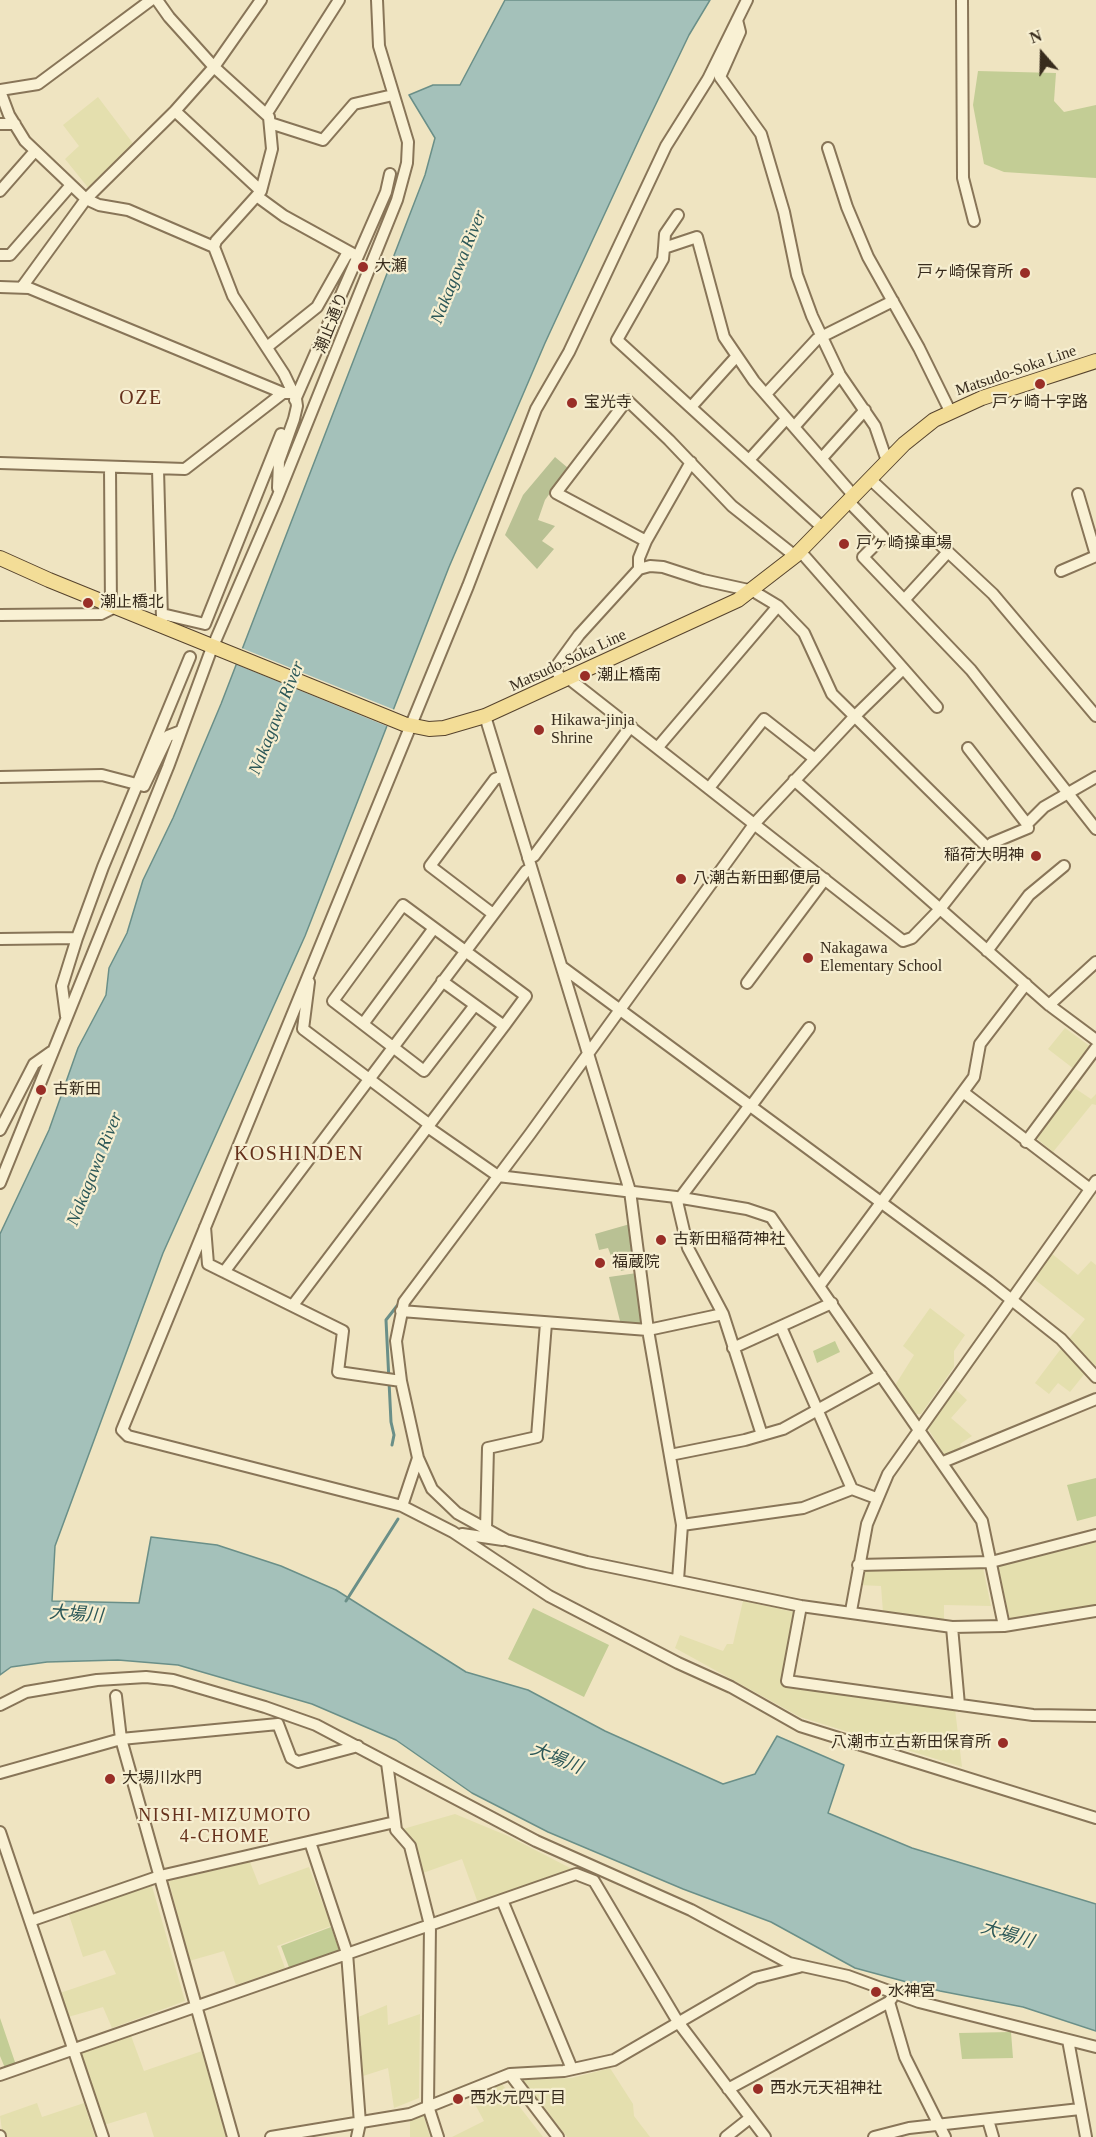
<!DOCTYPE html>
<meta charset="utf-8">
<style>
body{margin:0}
#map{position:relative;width:1096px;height:2137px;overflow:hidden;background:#efe4c1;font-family:"Times New Roman",serif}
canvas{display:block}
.north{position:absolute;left:1012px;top:24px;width:60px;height:60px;-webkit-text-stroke:4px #f6eed0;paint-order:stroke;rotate:340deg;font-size:16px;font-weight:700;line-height:24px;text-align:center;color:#382c1d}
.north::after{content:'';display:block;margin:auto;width:21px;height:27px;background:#382c1d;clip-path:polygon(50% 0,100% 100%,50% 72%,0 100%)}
</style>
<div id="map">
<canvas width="1096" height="2137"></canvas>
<div class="north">N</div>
</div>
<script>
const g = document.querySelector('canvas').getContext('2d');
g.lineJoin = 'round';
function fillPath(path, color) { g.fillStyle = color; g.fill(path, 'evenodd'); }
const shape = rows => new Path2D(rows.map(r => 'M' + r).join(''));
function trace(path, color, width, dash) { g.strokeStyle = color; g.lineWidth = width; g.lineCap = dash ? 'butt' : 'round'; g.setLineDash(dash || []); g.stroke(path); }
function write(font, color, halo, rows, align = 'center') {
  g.font = font + ' "Times New Roman","Noto Sans JP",serif'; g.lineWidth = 4.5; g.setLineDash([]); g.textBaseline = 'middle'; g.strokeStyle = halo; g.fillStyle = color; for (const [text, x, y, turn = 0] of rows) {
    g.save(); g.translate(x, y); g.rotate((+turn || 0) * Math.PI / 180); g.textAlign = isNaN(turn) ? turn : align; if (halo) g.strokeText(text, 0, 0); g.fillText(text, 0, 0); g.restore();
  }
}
fillPath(shape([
 [98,97,135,146,90,190,65,159,79,146,63,125],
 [1065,1028,1091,1047,1074,1069,1048,1049],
 [1073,1087,1091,1099,1096,1094,1096,1105,1092,1104,1053,1152,1036,1138],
 [1051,1253,1078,1275,1091,1261,1096,1265,1096,1366,1068,1340,1085,1319,1034,1279],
 [930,1308,965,1335,954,1351,954,1367,921,1414,916,1414,894,1387,914,1355,903,1346],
 [1063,1346,1086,1372,1070,1392,1058,1383,1049,1394,1035,1383],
 [955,1389,967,1400,951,1418,972,1436,960,1444,962,1451,945,1456,927,1427],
 [1096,1539,1096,1605,1013,1620,1009,1617,998,1566,1001,1563],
 [983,1568,991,1606,944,1605,944,1619,883,1612,881,1586,858,1585,862,1569],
 [743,1601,794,1612,783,1683,955,1709,962,1767,800,1717,675,1648,680,1635,723,1651,727,1644,733,1644],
 [455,1814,508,1836,574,1870,478,1903,462,1859,423,1873,416,1846,403,1829],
 [250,1862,259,1885,309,1867,331,1926,277,1946,285,1968,236,1985,224,1951,189,1961,169,1881],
 [152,1886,185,2001,112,2028,103,2007,68,2017,60,1993,116,1974,105,1950,83,1957,68,1912],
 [387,2005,388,2025,420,2014,419,2098,394,2108,388,2068,360,2077,356,2018],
 [130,2033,144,2071,202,2051,226,2137,154,2137,146,2112,104,2125,79,2051],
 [610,2068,633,2104,634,2116,650,2137,567,2137,523,2080,572,2078],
 [502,2084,543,2137,452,2137,484,2121,470,2095],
 [37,2103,42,2117,84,2103,95,2137,3,2137,0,2116],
 [423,2114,430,2137,410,2137,410,2120]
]), '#e4dfae');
fillPath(shape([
 [978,71,1056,73,1054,101,1064,112,1096,105,1096,178,1004,172,984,164,973,105],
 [835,1341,840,1352,817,1363,813,1351],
 [1096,1478,1096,1516,1077,1521,1067,1485],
 [533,1608,609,1645,584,1697,508,1659],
 [331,1927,340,1953,290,1970,281,1946],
 [0,2018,16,2065,5,2068,0,2056],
 [1011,2032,1013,2058,962,2059,959,2033]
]), '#c3cd95');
fillPath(shape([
 [555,457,568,468,545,500,538,520,555,526,542,541,554,549,537,569,505,535,523,495],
 [630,1224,636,1267,621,1271,618,1261,613,1261,608,1248,599,1250,595,1234],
 [637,1273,644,1324,621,1325,609,1277]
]), '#b9c194');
const water = shape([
 [505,0,710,0,689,35,642,133,545,343,449,567,305,936,163,1253,55,1546,52,1601,139,1603,151,1537,217,1545,281,1566,336,1590,466,1672,528,1690,605,1731,723,1784,755,1774,777,1736,844,1765,828,1813,912,1848,1096,1904,1096,2031,1023,2007,940,1991,855,1968,771,1922,683,1889,548,1832,472,1793,396,1740,312,1704,178,1665,118,1660,47,1662,11,1667,0,1675,0,1234,49,1130,78,1048,106,995,109,968,127,933,143,880,173,818,221,704,425,175,435,138,409,95,433,85,460,85,505,0]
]);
fillPath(water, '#a4c1ba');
trace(water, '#6a8f88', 1.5);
fillPath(shape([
 [239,647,395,710,389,727,233,663]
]), '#efe4c1');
trace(shape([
 [392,1445,394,1435,391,1422,386,1320,400,1302],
 [346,1601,398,1519]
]), '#6a8f88', 3);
const minor = shape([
 [157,0,169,17,214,67,269,117,272,149,261,191,216,241,214,247],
 [747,0,708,79,666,146,569,352,536,409,468,586,122,1430,128,1436,402,1506,453,1532,549,1596,678,1663,731,1687,800,1726,1096,1818],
 [962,0,963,178,974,221],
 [737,20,740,32,720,77,761,134,784,212,797,275,812,316,840,375,875,426,887,461],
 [0,90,38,84,151,0],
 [0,91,9,115,25,141,86,199,99,205,128,210,214,247,233,296,284,374,296,399,297,406,294,419,279,461,278,488],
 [175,111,261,191],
 [267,113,339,0],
 [270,123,323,140,354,104,393,95],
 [0,124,15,124],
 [828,148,847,207,868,257,919,348,950,411],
 [0,191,35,151],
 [258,197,284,216,353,254],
 [664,248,665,234,678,215],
 [0,255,10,255,71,185],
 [0,287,29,288,283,393],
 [22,287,86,199,175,111,214,67,261,0],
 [267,347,317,307,348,252],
 [766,394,817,339,893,301],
 [295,400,386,192,390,174],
 [691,407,736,357],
 [794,427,840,375],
 [822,458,865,410],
 [749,460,786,419],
 [0,463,185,469,283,393,294,393],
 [158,469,162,619],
 [870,479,993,594,1096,716],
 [1078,494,1096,555],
 [849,502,883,537,863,557,971,670,1096,829],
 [823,528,617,340,663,259,664,248,697,237,724,337,754,381,854,496],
 [646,541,556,493,627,400,669,440,732,506,795,556],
 [800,551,937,707],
 [639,569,639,558,646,541,691,462],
 [1061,571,1096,556],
 [905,599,948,552],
 [162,614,205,624,281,434],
 [0,615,101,614,111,609,110,468],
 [903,669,855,716,755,823,530,1134,404,1302,396,1341,401,1381,418,1458,432,1489,457,1513,506,1540,587,1562,801,1606,952,1627,1004,1626,1096,1611],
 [568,678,903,941,912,938,940,909,992,843,1028,828,1027,824,1044,807,1096,777],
 [562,681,555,668,579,635,639,569,650,566,663,567,703,580,753,591,778,606,804,633,832,694,987,847],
 [485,716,630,1191,648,1330,682,1525,678,1580],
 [658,747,778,606],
 [968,748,1027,824],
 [0,777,102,775,144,786,168,736,181,731],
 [794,780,1049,1005,1096,1040],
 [709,788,764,719,815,759],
 [528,858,534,856,631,726],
 [493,914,430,866,495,779,503,776],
 [0,939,77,938],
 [987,951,1029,895,1064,866],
 [562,967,989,1282,1061,1339,1096,1377],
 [309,982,303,1029,430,1125],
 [747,983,825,879],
 [475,1005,424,1071,333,1001,403,905,526,996,504,1026],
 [1049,1005,1096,962],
 [66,1016,62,986,77,938,103,867,190,657],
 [363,1024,434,928],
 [963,1092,1090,1189],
 [751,1106,809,1028],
 [429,1128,498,1176,676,1197,747,1209,771,1217,982,1521,1004,1626],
 [0,1130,34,1064,51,1052],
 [1026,1142,1096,1048],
 [0,1183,168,767,210,653,277,498,397,200,407,163,408,142,379,46,377,0],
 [676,1197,688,1248,723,1314,762,1435],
 [680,1198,750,1105],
 [205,1227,208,1264,343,1331,338,1372,401,1381],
 [224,1272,526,871,531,869],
 [820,1285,974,1077,980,1044,1026,984],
 [293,1305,504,1026,442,981],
 [401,1311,648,1330,723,1314],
 [781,1327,852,1489],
 [733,1348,832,1303],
 [670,1455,745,1440,783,1429,881,1375],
 [943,1462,1096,1399],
 [402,1506,418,1458],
 [682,1525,803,1508,852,1489,876,1498],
 [486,1529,488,1448,537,1437,546,1323],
 [462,1534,503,1540],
 [858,1565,991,1562,1096,1535],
 [801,1606,787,1681,1033,1715,1096,1716],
 [851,1611,867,1524,888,1474,1096,1181],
 [952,1627,959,1705],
 [116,1696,121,1739,233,2137],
 [0,1705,26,1692,97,1680,146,1677,173,1680,265,1707,316,1725,536,1841,691,1910,789,1963,848,1976,919,2002,1096,2047],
 [0,1773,121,1739,278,1724,291,1758,298,1762,358,1746],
 [395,1822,396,1830,410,1846,430,1925,428,2106,438,2137],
 [0,1832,103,2137],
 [310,1842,347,1953,360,2123,357,2137],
 [502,1900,572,2069],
 [30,1921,160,1876,395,1822,387,1763],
 [892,1998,889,2002,905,2057,945,2137],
 [1068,2040,1086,2137],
 [510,2074,558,2137],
 [0,2075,576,1874,594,1881,678,2022,765,2137],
 [728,2089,889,2002],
 [988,2120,993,2137],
 [0,2136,0,2137],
 [271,2137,410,2114,510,2074,564,2071,614,2060,755,1978,799,1967],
 [726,2137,750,2118],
 [874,2137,909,2128,1080,2109]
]);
const major = shape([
 [0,558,49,580,404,724,429,729,444,728,485,716,738,600,795,556,904,444,934,420,982,398,1096,361]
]);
trace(minor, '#887558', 14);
trace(major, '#56432d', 16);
trace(minor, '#f9f1d4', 10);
trace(major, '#f3dd97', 14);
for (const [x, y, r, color] of [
 [363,267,6,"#992e27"],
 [1025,273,6,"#992e27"],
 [1040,384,6,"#992e27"],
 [572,403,6,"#992e27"],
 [844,544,6,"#992e27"],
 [88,603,6,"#992e27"],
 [585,676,6,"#992e27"],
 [539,730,6,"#992e27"],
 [1036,856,6,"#992e27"],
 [681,879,6,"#992e27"],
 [808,958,6,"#992e27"],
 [41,1090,6,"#992e27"],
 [661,1240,6,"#992e27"],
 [600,1263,6,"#992e27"],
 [1003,1743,6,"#992e27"],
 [110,1779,6,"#992e27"],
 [876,1992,6,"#992e27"],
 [758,2089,6,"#992e27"],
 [458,2099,6,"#992e27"]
]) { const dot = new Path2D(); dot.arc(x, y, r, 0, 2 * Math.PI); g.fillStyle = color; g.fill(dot); trace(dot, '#f6eed0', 2); }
write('16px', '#382c1d', '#f6eed0', [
 ["大瀬",375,267],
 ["戸ヶ崎保育所",1013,273,"right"],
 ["宝光寺",584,403],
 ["戸ヶ崎十字路",1040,403,"center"],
 ["戸ヶ崎操車場",856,544],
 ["潮止橋北",100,603],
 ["潮止橋南",597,676],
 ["Hikawa-jinja",551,721],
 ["Shrine",551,739],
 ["稲荷大明神",1024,856,"right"],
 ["八潮古新田郵便局",693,879],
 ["Nakagawa",820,949],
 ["Elementary School",820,967],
 ["古新田",53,1090],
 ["古新田稲荷神社",673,1240],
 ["福蔵院",612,1263],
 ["八潮市立古新田保育所",991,1743,"right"],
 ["大場川水門",122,1779],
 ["水神宮",888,1992],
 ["西水元天祖神社",770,2089],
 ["西水元四丁目",470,2099]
], 'left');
write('16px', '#382c1d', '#f6eed0', [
 ["潮止通り",332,323,-68],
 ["Matsudo-Soka Line",1016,371,-19],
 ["Matsudo-Soka Line",568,661,-25]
]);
write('italic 18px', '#2c5858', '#f6eed0', [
 ["Nakagawa River",459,267,-68],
 ["Nakagawa River",277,718,-68],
 ["Nakagawa River",95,1169,-68],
 ["大場川",76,1615,4],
 ["大場川",556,1759,22],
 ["大場川",1007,1935,17]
]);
g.letterSpacing = '1.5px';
write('18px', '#65301b', '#f6eed0', [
 ["NISHI-MIZUMOTO",225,1816],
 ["4-CHOME",225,1837]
]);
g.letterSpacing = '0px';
g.letterSpacing = '1.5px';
write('20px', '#65301b', '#f6eed0', [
 ["OZE",141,399],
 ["KOSHINDEN",299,1155]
]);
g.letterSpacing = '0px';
</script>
